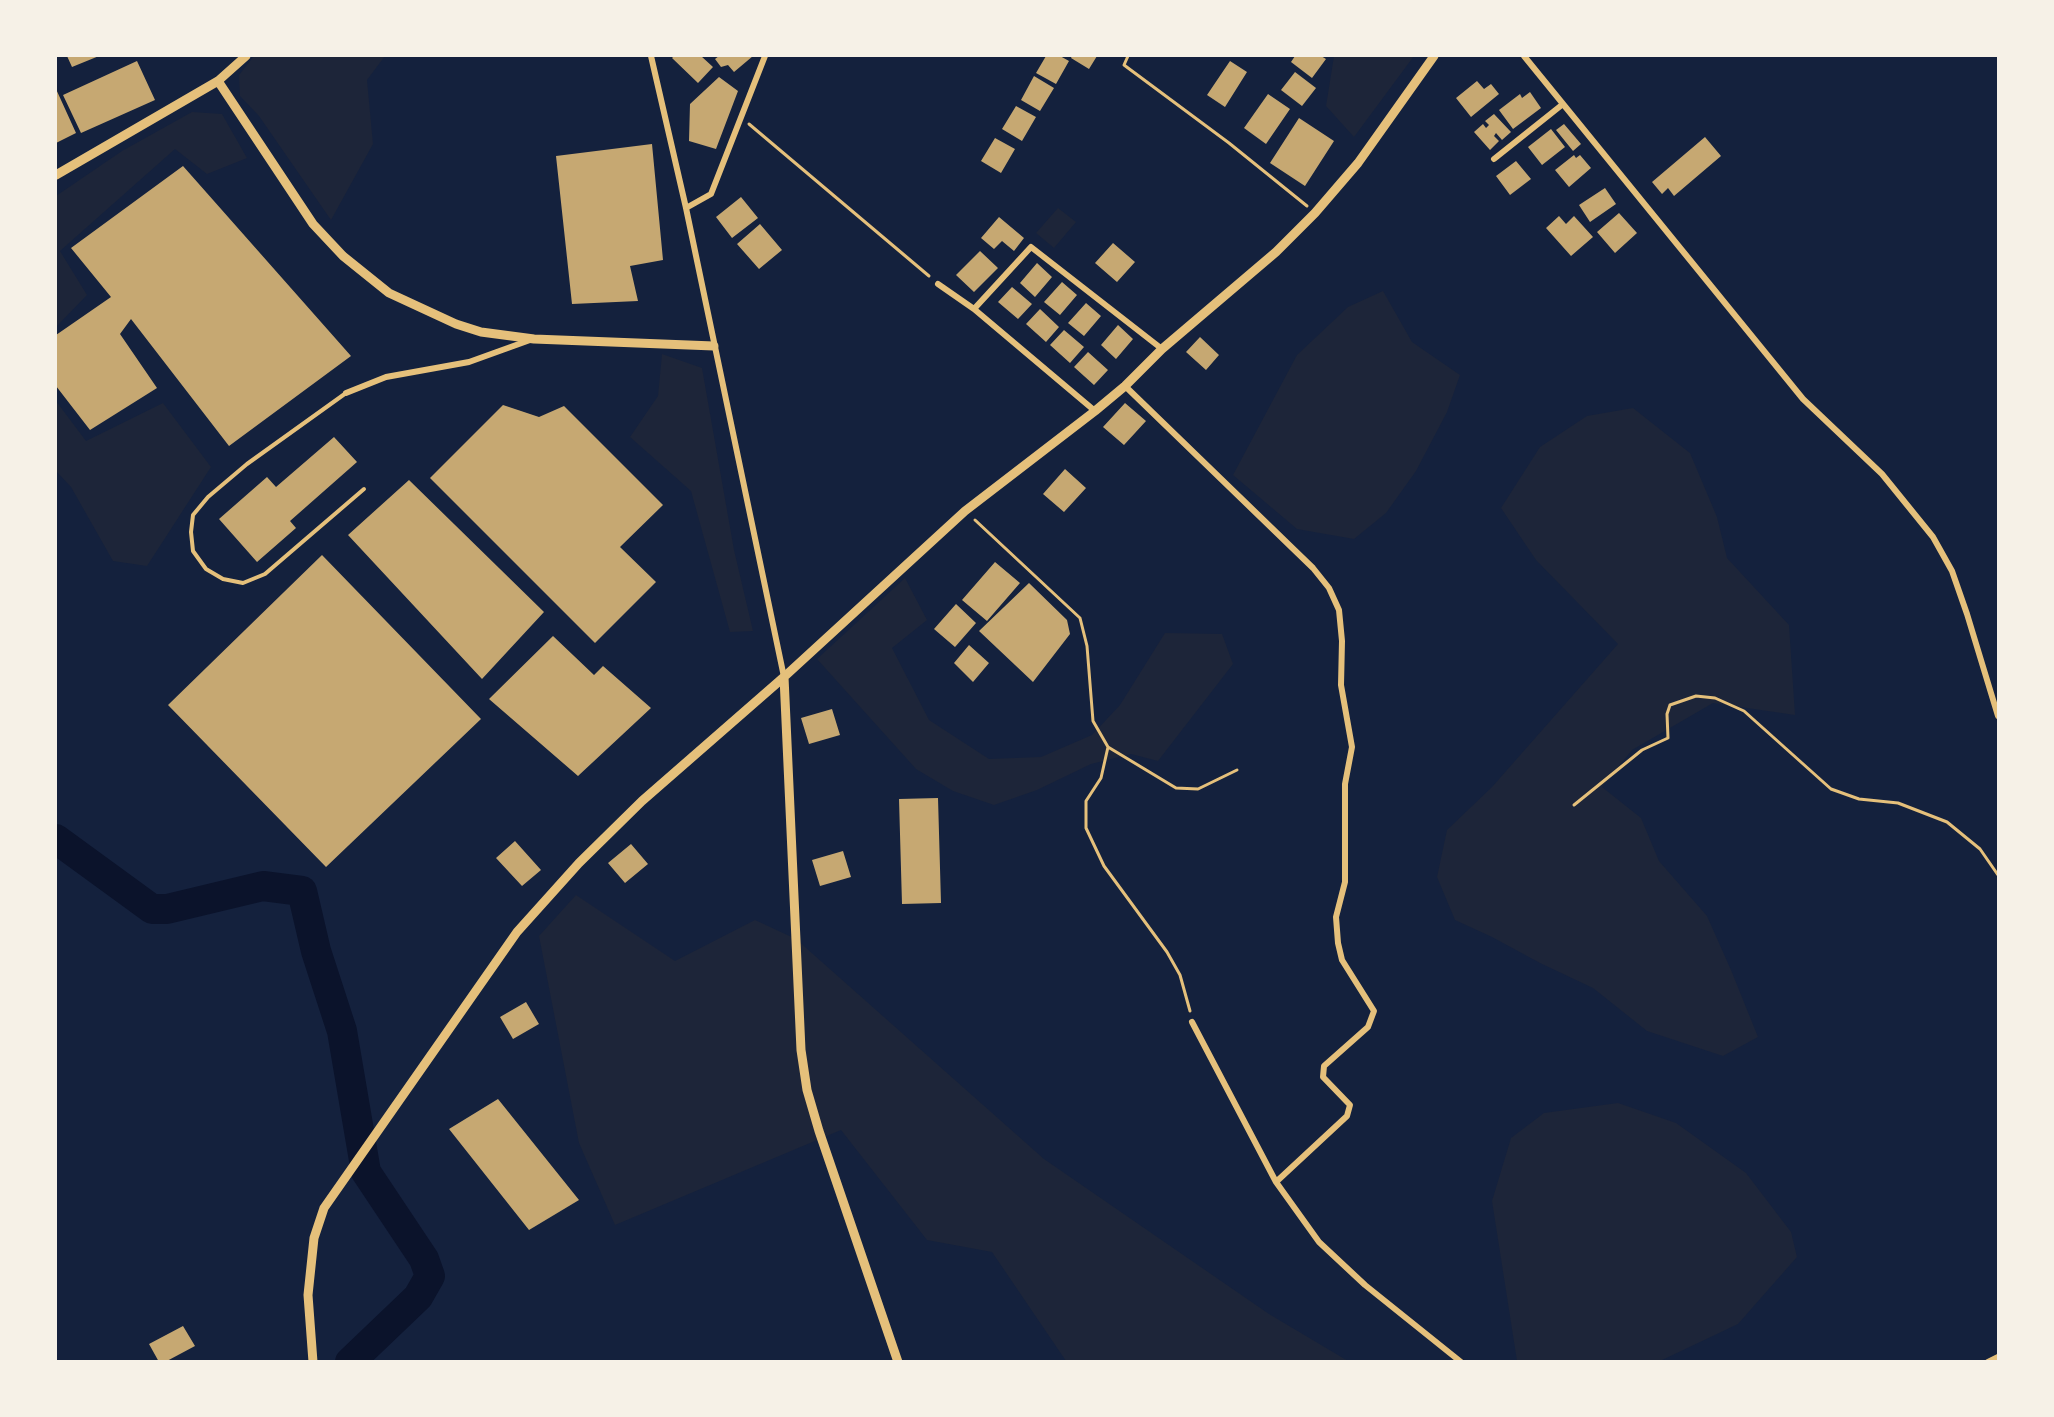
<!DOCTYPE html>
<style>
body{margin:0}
#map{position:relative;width:2054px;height:1417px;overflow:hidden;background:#14213d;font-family:"Public Sans",sans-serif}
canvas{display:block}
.frame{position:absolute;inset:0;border:57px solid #f6f1e7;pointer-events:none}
</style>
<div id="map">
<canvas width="2054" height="1417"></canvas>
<div class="frame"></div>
</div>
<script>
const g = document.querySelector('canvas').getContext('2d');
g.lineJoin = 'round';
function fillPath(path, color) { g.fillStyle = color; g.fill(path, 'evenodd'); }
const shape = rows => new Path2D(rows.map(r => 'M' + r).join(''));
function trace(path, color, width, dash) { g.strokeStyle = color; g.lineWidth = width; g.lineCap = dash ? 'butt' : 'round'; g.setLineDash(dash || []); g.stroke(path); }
fillPath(shape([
 [254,56,385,56,367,80,373,144,331,220,259,116,240,96,239,75],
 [1334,56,1414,56,1354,137,1326,106],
 [192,112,222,114,247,158,207,174,175,149,60,251,87,295,56,327,56,196,122,151],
 [1058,208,1076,222,1054,248,1036,233],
 [1383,291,1412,342,1460,375,1447,412,1416,471,1386,513,1354,539,1297,529,1233,475,1297,355,1348,307],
 [662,354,702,368,734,550,753,631,730,632,691,491,630,437,658,396],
 [56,401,86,441,163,403,211,467,147,566,113,561,71,487,56,471],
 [1633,408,1690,453,1717,517,1727,558,1789,625,1795,715,1713,703,1632,750,1602,787,1641,818,1659,861,1707,916,1731,970,1758,1037,1723,1056,1647,1031,1593,988,1540,963,1492,937,1455,920,1437,877,1447,830,1492,787,1618,644,1536,560,1501,508,1540,447,1587,416],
 [905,578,927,620,892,648,929,720,989,759,1041,757,1092,735,1120,705,1165,633,1222,634,1233,664,1158,761,1131,754,1091,764,1037,790,994,805,953,791,916,769,817,659],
 [576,895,675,961,755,920,796,939,1044,1159,1269,1314,1348,1361,1066,1361,992,1252,927,1240,841,1130,615,1225,579,1143,539,936],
 [1618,1103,1676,1123,1746,1173,1791,1232,1797,1257,1738,1324,1660,1361,1517,1361,1492,1201,1511,1138,1544,1113]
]), '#1d2539');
trace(shape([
 [56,839,152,909,167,909,263,886,302,891,316,951,342,1031,366,1172,424,1259,430,1276,418,1297,350,1362]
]), '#0b132b', 30);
fillPath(shape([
 [67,56,99,56,72,67],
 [674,56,701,56,713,67,698,83,672,58],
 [719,56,753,56,734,72,728,65,721,67,715,59],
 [1046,56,1060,56,1069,61,1056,84,1036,73],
 [1072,56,1097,56,1089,69,1071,58],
 [1295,56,1321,56,1326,59,1312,78,1291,62],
 [137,61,155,100,81,133,63,95],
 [1230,61,1247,72,1225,107,1207,95],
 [1295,72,1316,88,1302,106,1281,90],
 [1034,76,1054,88,1040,111,1021,100],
 [719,77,738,91,716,149,689,141,690,104],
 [1477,81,1484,89,1491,84,1499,94,1471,117,1456,98],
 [56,89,76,133,56,143],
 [1530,92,1541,108,1513,129,1499,110,1520,94,1522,98],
 [1268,94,1290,109,1266,144,1244,128],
 [1016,106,1036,117,1022,141,1002,129],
 [1494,114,1511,132,1502,140,1496,133,1494,136,1499,141,1490,150,1474,132,1483,124,1486,128,1489,125,1485,121],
 [1299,118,1334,141,1305,186,1270,163],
 [1564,124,1581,144,1573,151,1556,130],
 [1551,129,1565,147,1542,165,1528,147],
 [1705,137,1721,156,1674,196,1668,188,1662,194,1652,182],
 [995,138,1015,149,1001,173,981,161],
 [652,144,663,260,630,266,638,301,572,304,556,156],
 [1574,155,1576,158,1580,155,1591,168,1569,187,1555,170],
 [1516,161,1531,179,1510,195,1496,176],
 [183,166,351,356,229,446,131,319,120,334,157,388,90,430,56,386,56,335,111,297,71,248],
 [1605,188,1616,204,1590,222,1579,205],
 [741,197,758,218,732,238,716,217],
 [1619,213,1637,233,1615,253,1597,232],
 [1559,216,1566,224,1574,216,1593,237,1571,256,1546,228],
 [999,217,1024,238,1014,251,1002,241,994,249,981,238],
 [760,224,782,250,759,269,737,244],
 [1113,243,1135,262,1117,282,1095,263],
 [980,251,998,268,974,292,956,275],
 [1037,263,1052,277,1035,297,1020,283],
 [1062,282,1077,295,1060,315,1044,302],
 [1012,287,1032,304,1018,319,998,302],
 [1086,303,1101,316,1084,336,1068,323],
 [1040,309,1059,327,1046,342,1026,324],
 [1118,325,1133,339,1116,359,1101,345],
 [1064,330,1084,347,1070,363,1050,345],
 [1200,337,1219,355,1206,370,1186,352],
 [1088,352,1108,370,1094,385,1074,367],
 [1125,403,1146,421,1124,445,1103,427],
 [503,405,539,417,564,406,663,505,620,547,656,582,595,643,430,478],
 [334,437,357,462,290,521,296,528,257,562,219,519,267,477,276,487],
 [1065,469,1086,488,1064,512,1043,494],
 [409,480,544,612,482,679,348,535],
 [322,555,481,719,326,867,168,705],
 [995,562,1020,583,987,621,962,600],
 [1029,583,1067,620,1070,634,1033,682,979,631],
 [956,604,976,623,955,647,934,629],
 [553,636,594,675,603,666,651,708,578,776,489,699],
 [969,645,989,663,973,682,954,663],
 [832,709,840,735,809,744,801,718],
 [938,798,941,903,902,904,899,799],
 [515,841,541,870,522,886,496,858],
 [631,844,648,864,625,883,608,863],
 [843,851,851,877,820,886,812,860],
 [526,1002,539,1024,513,1039,500,1017],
 [498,1099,579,1200,529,1230,449,1129],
 [183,1326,195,1346,165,1362,159,1362,149,1344]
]), '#c6a872');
trace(shape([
 [1128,56,1124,65,1229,143,1307,206],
 [749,124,929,276],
 [975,520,1080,618,1087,646,1093,721,1108,747,1176,788,1198,789,1237,770],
 [1108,747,1101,778,1086,801,1086,828,1104,866,1167,952,1180,975,1190,1011],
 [1574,805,1642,750,1668,738,1667,714,1670,705,1696,696,1715,698,1744,711,1831,789,1859,799,1898,803,1947,822,1980,849,1998,875]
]), '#e5c07b', 3);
trace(shape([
 [346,393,247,464,208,497,193,515,191,532,193,551,206,569,223,579,243,583,265,574,364,489]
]), '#e5c07b', 4);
trace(shape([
 [651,56,686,208,784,677],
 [1524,56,1803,399,1882,474,1933,537,1952,571,1967,614,1998,716],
 [1494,159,1563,104],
 [686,208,711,194,765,56],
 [938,284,974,309,1095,411],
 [974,309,1031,247,1162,349],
 [1125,386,1313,568,1329,588,1339,610,1342,641,1341,685,1352,747,1345,784,1345,882,1336,917,1338,943,1342,960,1374,1011,1368,1027,1324,1066,1323,1077,1350,1105,1347,1116,1276,1182],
 [346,393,386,377,469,362,530,340],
 [1192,1022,1276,1182,1319,1242,1365,1285,1461,1362],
 [1988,1362,1998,1357]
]), '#e5c07b', 6);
trace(shape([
 [218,81,313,224,343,256,389,293,456,324,481,332,534,339,714,346],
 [56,175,218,81,246,56],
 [784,677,801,1050,807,1090,819,1131,898,1362],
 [313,1362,308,1295,314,1238,324,1208,517,932,579,863,642,801,784,677,965,511,1095,411,1125,386,1162,349,1276,252,1315,213,1358,163,1434,56]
]), '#e5c07b', 9);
</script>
